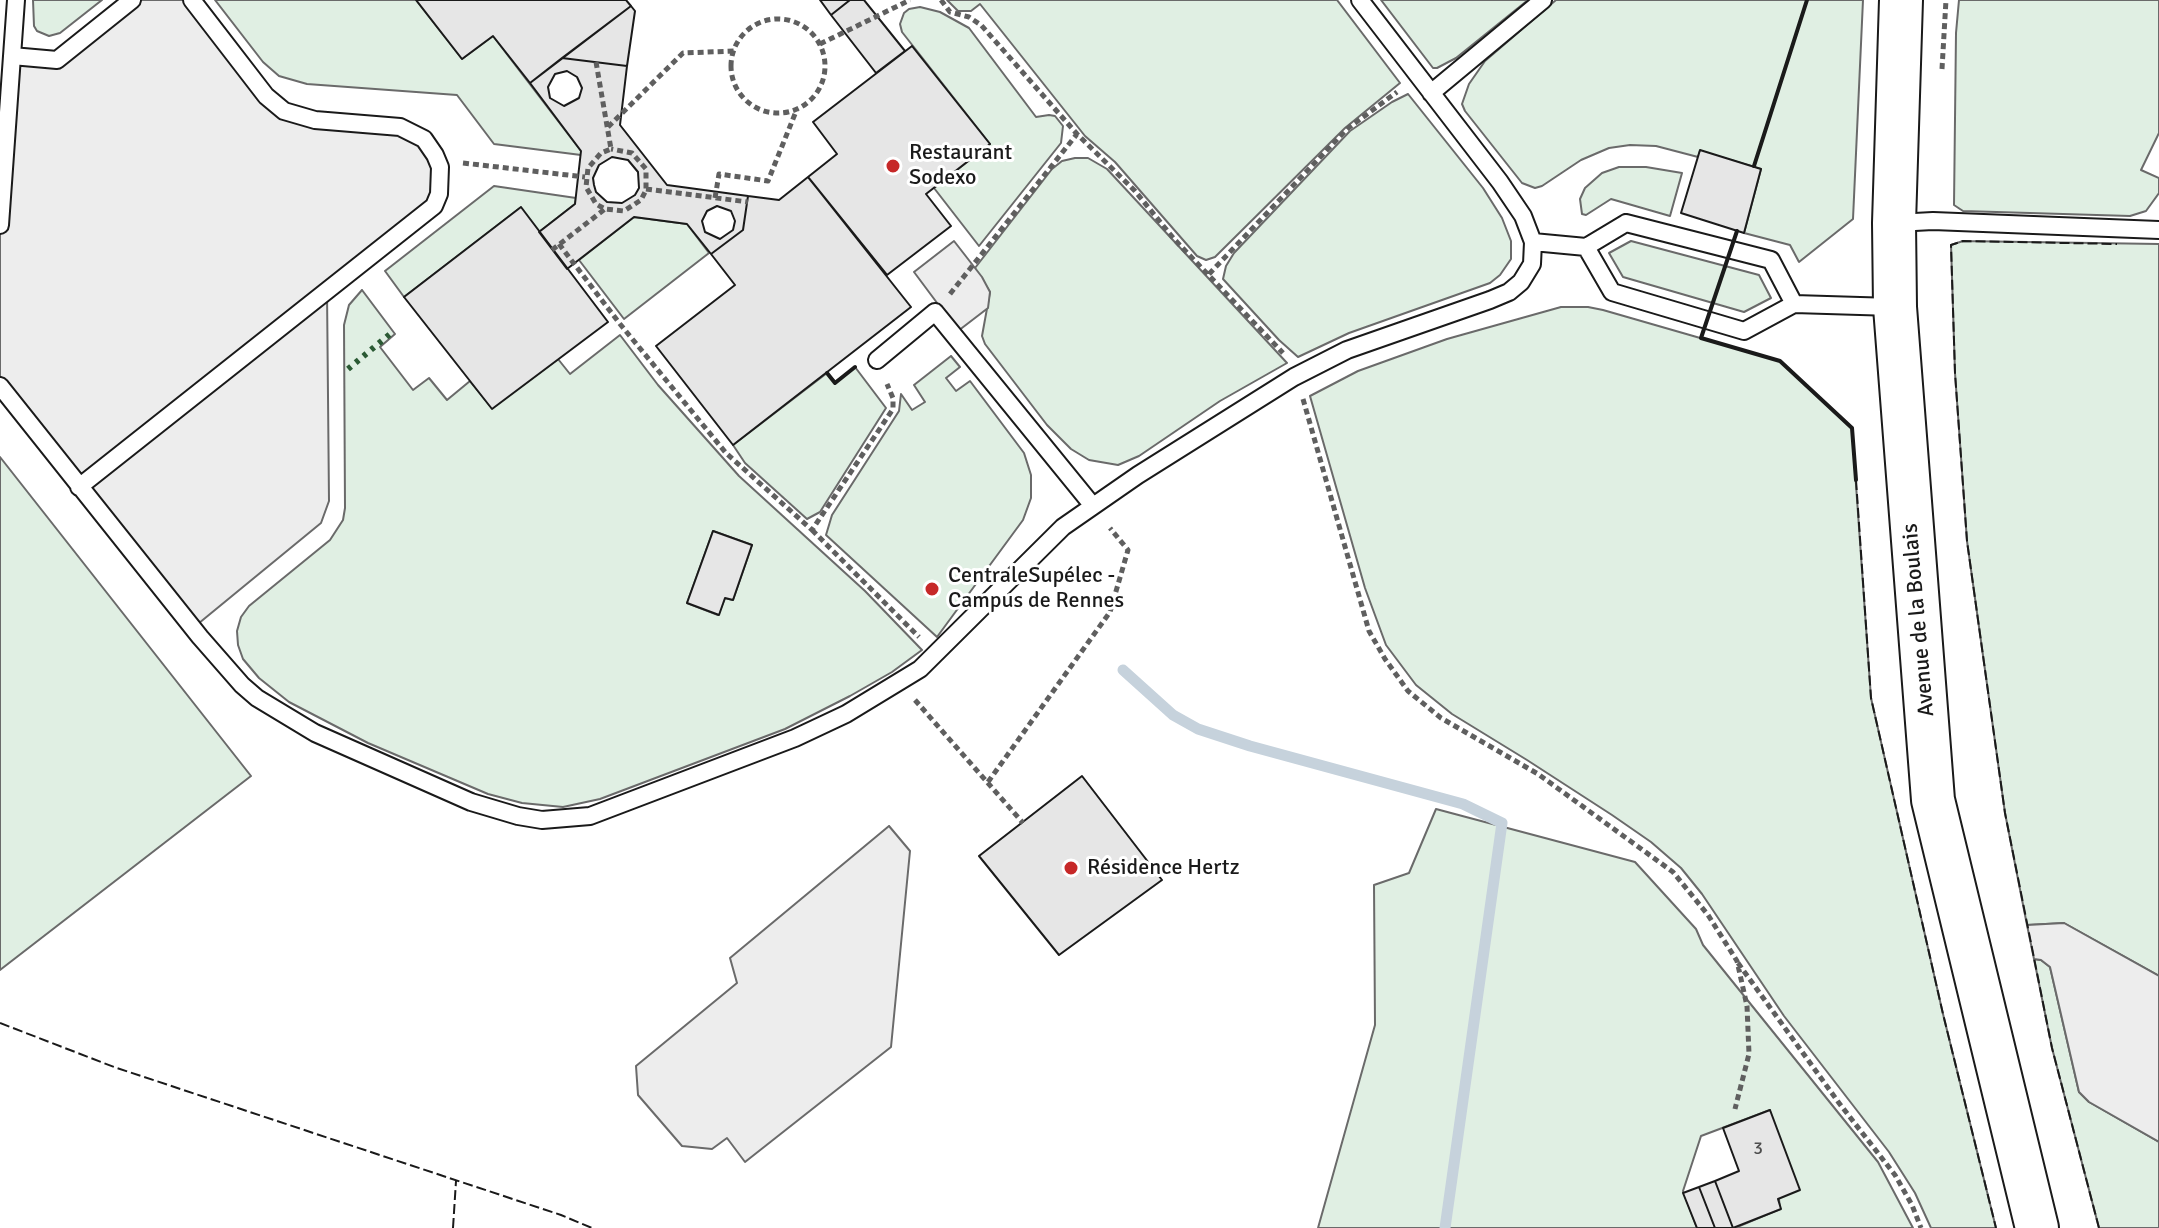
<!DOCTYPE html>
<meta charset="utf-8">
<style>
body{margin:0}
canvas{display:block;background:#fff}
</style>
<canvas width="2159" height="1228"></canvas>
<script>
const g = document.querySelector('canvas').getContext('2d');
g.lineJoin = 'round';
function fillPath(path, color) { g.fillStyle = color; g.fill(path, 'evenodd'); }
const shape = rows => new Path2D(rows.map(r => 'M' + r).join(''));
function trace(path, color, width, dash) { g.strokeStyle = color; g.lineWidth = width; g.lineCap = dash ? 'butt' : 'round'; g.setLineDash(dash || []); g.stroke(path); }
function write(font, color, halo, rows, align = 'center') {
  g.font = font + ' Signika,sans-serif'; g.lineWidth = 6; g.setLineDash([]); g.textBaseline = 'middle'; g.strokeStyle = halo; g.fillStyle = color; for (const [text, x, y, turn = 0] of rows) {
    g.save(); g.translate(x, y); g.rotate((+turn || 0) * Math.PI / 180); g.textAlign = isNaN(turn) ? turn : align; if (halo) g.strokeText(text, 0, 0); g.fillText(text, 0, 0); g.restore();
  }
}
const green = shape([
 [33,0,102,0,60,33,49,36,37,31,34,26,33,0],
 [215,0,416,0,462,59,493,36,581,151,581,155,494,144,457,95,307,84,279,76,263,62,215,0],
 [947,0,1337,0,1400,83,1345,128,1215,257,1206,260,1197,256,1115,162,1085,136,980,4,971,11,958,11,947,0],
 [1381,0,1528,0,1456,58,1437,68,1433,68,1381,0],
 [1556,0,1863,0,1853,219,1799,262,1790,245,1744,233,1761,169,1700,151,1698,157,1656,146,1630,145,1609,148,1581,160,1542,186,1535,188,1522,183,1465,111,1462,104,1469,84,1485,61,1556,0],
 [1959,0,2159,0,2159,133,2141,170,2159,178,2159,193,2146,211,2130,216,1963,211,1954,205,1956,33,1959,0],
 [920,7,940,12,969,28,1036,117,1049,115,1055,116,1063,126,1061,143,979,246,934,188,990,144,902,32,900,24,904,13,909,9,920,7],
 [1408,94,1483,188,1502,218,1511,241,1511,259,1500,275,1490,283,1349,333,1298,357,1279,340,1223,279,1226,266,1234,253,1350,131,1392,102,1408,94],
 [1075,158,1088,158,1107,169,1287,363,1220,401,1139,456,1118,465,1089,460,1071,449,1047,425,985,344,982,336,990,292,975,268,1052,169,1062,161,1075,158],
 [1619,167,1646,167,1682,173,1670,216,1611,199,1586,215,1582,214,1580,199,1585,188,1602,173,1619,167],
 [494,186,576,198,575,204,539,232,520,208,404,297,385,271,494,186],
 [634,217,687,224,709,253,624,319,579,260,634,217],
 [1631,241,1759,275,1771,298,1744,312,1623,277,1609,253,1631,241],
 [1963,241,2159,244,2159,976,2064,923,2027,925,2005,813,1967,541,1955,373,1951,245,1963,241],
 [362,290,395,334,380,347,413,390,429,378,447,400,470,381,492,408,558,359,570,374,620,335,658,385,739,476,865,591,922,650,892,672,850,696,785,729,600,799,563,807,522,803,488,794,368,743,289,702,259,678,243,659,238,645,237,631,241,617,249,606,330,540,343,520,345,508,344,325,349,305,362,290],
 [713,531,752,545,733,600,725,598,718,615,687,603,713,531],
 [1561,307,1588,307,1603,310,1780,361,1852,428,1871,698,1943,1014,1996,1228,1931,1228,1915,1193,1889,1152,1784,1016,1702,894,1681,868,1651,842,1612,815,1527,760,1452,714,1416,685,1386,645,1365,588,1310,396,1358,371,1447,339,1561,307],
 [951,356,960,367,946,378,956,391,970,381,1024,453,1031,475,1031,498,1023,520,937,637,826,535,832,515,899,411,901,394,912,410,925,402,914,385,951,356],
 [855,367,886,408,820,512,807,519,745,463,733,445,827,373,835,382,855,367],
 [0,457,251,776,0,970,0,457],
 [1436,809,1635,862,1696,929,1703,945,1878,1162,1913,1228,1735,1228,1780,1209,1770,1110,1701,1136,1683,1191,1697,1228,1318,1228,1375,1025,1374,885,1409,873,1436,809],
 [2034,959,2041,960,2050,967,2079,1092,2089,1102,2159,1142,2159,1228,2099,1228,2052,1048,2034,959]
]);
fillPath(green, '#e0efe3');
trace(green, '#6a6a6a', 2);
const parking = shape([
 [132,0,192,0,271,102,424,139,439,194,327,291,329,501,321,523,193,628,0,386,0,225,12,61,57,60,132,0],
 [954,241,982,277,990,292,988,308,958,331,914,272,954,241],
 [889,826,910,851,891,1047,745,1162,727,1138,712,1149,682,1146,638,1095,636,1066,737,983,730,958,889,826],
 [2064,923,2159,976,2159,1142,2089,1102,2079,1092,2050,967,2041,960,2034,959,2027,925,2064,923]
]);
fillPath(parking, '#ededed');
trace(parking, '#6a6a6a', 2);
trace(shape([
 [1123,670,1173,715,1198,729,1250,746,1463,804,1502,823,1445,1228]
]), '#c6d2dc', 11);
const building = shape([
 [416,0,626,0,631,6,530,83,493,36,462,59,416,0],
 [820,0,850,0,831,15,820,0],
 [850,0,864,0,905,51,876,73,831,15,850,0],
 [631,6,635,11,627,66,562,58,631,6],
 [912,46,990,144,926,194,951,226,887,275,808,177,837,154,813,122,912,46],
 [562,58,627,66,620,125,667,185,748,196,743,230,711,254,687,224,634,217,567,269,539,232,575,204,581,151,530,83,562,58],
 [567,71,577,77,582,88,579,98,564,106,550,98,548,87,555,74,567,71],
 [612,157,628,160,638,172,639,188,635,195,622,203,607,202,596,192,594,185,593,178,599,165,612,157],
 [717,206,731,211,735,221,733,230,720,239,705,232,702,221,707,211,717,206],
 [1700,150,1761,169,1744,233,1681,213,1700,150],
 [808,177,911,307,733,445,656,346,735,285,711,254,743,230,748,196,779,200,808,177],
 [521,207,608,322,492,409,404,297,521,207],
 [713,531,752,545,733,600,725,598,719,615,687,603,713,531],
 [1082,776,1162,880,1059,955,979,856,1082,776],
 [1770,1110,1800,1190,1778,1199,1781,1209,1733,1228,1715,1181,1739,1171,1723,1128,1770,1110],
 [1715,1181,1733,1228,1715,1228,1699,1187,1715,1181],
 [1699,1187,1715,1228,1697,1228,1683,1193,1699,1187]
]);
fillPath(building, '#e6e6e6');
trace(building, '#1a1a1a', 2);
const service = shape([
 [12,56,57,60,132,0],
 [1431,93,1543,0],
 [1626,223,1771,260,1794,304,1744,331,1612,292,1586,247,1626,223],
 [1896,223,1933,221,2159,230],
 [0,225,16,0],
 [1533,242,1586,247],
 [1794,304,1893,307],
 [877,360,935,312,1093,506],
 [0,386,200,637,242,685,257,698,315,733,471,802,518,816,542,820,590,816,795,738,846,714,920,669,1063,527,1138,475,1294,377,1347,350,1490,300,1509,292,1521,282,1532,264,1533,242,1523,216,1500,182,1360,0],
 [79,487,434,206,439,194,440,167,435,155,424,139,400,127,315,120,284,111,266,96,192,0]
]);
const tertiary = shape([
 [1901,0,1894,223,1895,307,1933,800,2037,1228]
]);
trace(service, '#1a1a1a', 20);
trace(tertiary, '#1a1a1a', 46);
trace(shape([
 [941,0,950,12,969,17,981,25,1077,134],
 '731 66a47 47 0 1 1 94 0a47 47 0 1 1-94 0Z',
 [820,44,910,0],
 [596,62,611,149,601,153,588,168,586,187,596,204,605,209,624,211,641,200,646,190,646,169,632,153,611,149],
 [1942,69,1946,0],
 [608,127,683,53,734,51],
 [463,163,585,177],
 [646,189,748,202],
 [715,198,719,174,768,181,797,109],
 [559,244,620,324,726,453,812,530,893,409,893,398,887,384],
 [552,250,605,209],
 [1209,274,1347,129,1397,92],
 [950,294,1077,134,1135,191,1174,239,1283,353],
 [1303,399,1369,631,1385,659,1408,691,1441,718,1538,774,1673,872,1708,915,1737,961,1747,1006,1749,1054,1735,1109],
 [812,530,919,637],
 [915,700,1023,823],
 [988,782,1110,612,1128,550,1110,528],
 [1738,963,1839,1103,1895,1175,1912,1205,1921,1228]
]), '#5f5f5f', 5, [6, 4]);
trace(service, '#fff', 16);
trace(tertiary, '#fff', 42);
trace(shape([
 [348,369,390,334]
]), '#2b5a34', 6, [4, 6]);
trace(shape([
 [1856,480,1871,698,1943,1014,1996,1228],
 [0,1023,114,1067,561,1215,592,1228],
 [453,1228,456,1181],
 [2099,1228,2052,1048,2005,813,1967,541,1955,373,1951,245,1963,241,2117,244]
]), '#1a1a1a', 2, [10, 4]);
trace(shape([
 [1754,166,1807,0],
 [1737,231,1701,338,1780,361,1852,428,1856,480],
 [827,373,835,383,855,367]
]), '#1a1a1a', 4);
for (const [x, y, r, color] of [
 [893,166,8,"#c62828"],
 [932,589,8,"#c62828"],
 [1071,868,8,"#c62828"]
]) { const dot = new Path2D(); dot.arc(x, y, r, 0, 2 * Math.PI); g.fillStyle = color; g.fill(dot); trace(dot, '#fff', 3); }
write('18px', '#4d4d4d', null, [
 ["3",1758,1149]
]);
write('22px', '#1a1a1a', '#fff', [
 ["Restaurant",909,153],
 ["Sodexo",909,178],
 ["CentraleSupélec -",948,576],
 ["Campus de Rennes",948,601],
 ["Résidence Hertz",1087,868]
], 'left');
write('22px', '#1a1a1a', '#fff', [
 ["Avenue de la Boulais",1919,620,-95]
]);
</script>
